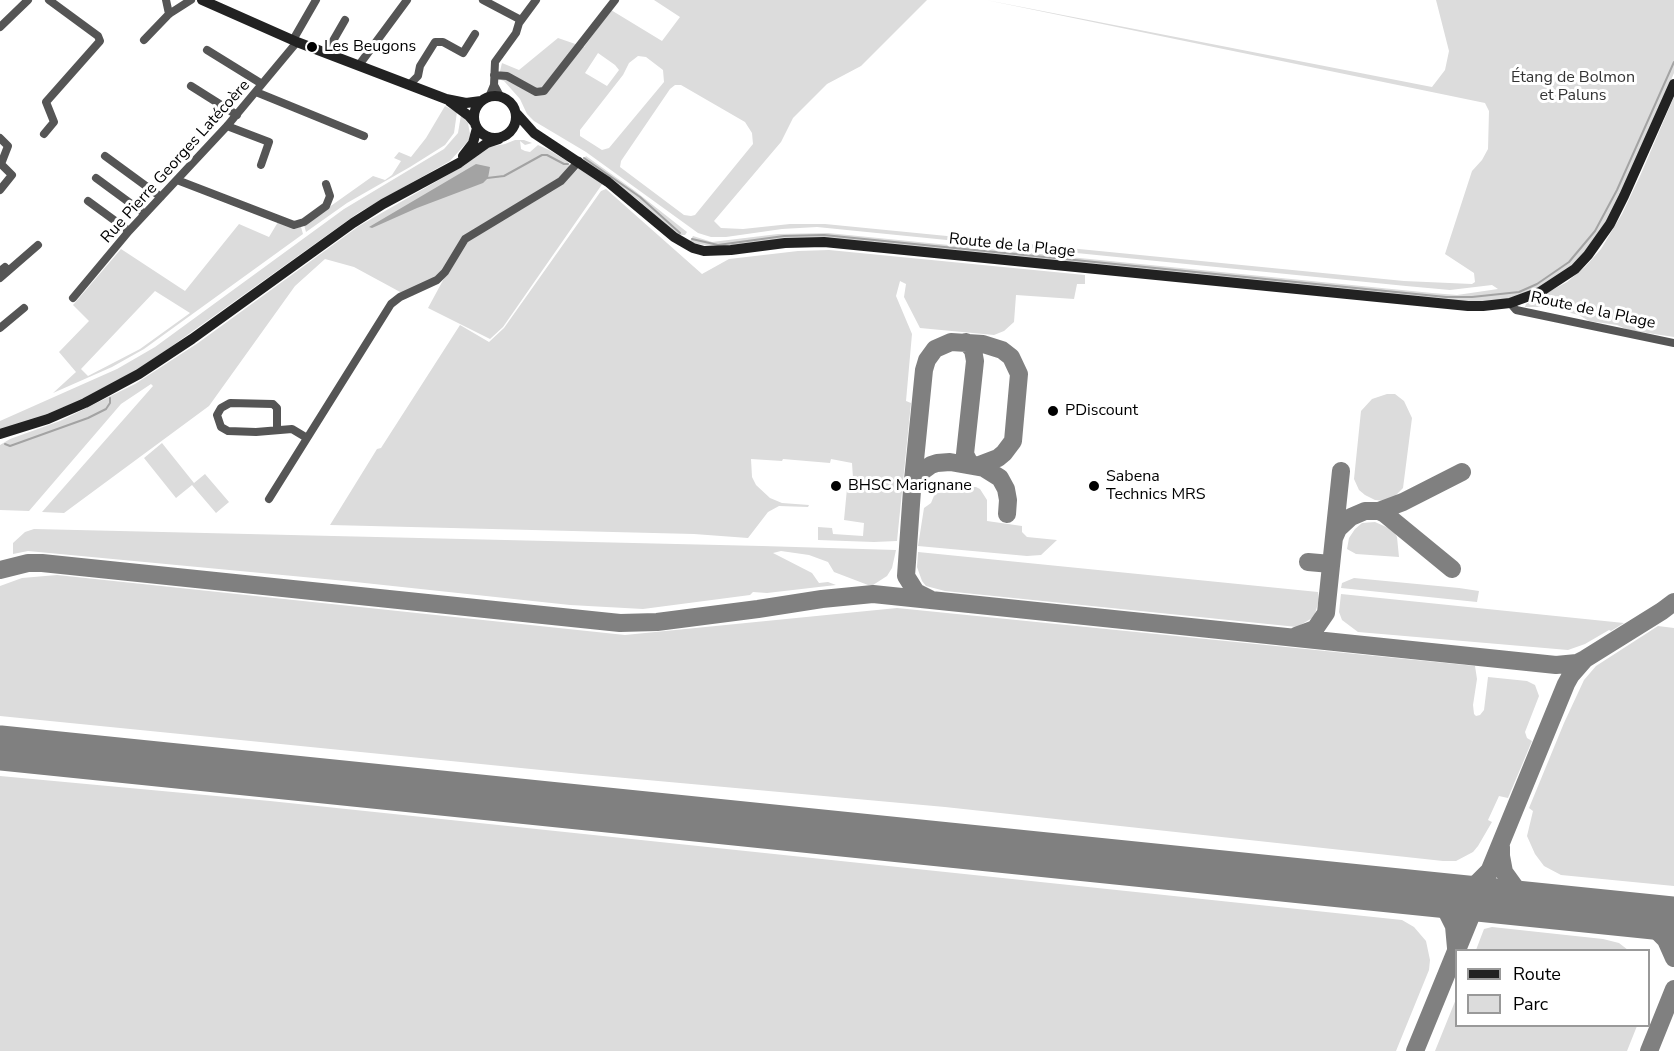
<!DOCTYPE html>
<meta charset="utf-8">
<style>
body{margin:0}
#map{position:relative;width:1674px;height:1051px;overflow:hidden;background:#fff;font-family:"Nunito Sans",sans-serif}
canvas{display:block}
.legend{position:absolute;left:1455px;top:949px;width:195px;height:78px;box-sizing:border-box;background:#fff;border:2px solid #999;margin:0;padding:8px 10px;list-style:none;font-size:18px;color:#000}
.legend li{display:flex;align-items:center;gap:12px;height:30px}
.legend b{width:30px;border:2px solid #999}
</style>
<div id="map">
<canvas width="1674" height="1051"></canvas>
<ul class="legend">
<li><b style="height:8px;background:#222"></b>Route</li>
<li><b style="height:16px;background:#dcdcdc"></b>Parc</li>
</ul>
</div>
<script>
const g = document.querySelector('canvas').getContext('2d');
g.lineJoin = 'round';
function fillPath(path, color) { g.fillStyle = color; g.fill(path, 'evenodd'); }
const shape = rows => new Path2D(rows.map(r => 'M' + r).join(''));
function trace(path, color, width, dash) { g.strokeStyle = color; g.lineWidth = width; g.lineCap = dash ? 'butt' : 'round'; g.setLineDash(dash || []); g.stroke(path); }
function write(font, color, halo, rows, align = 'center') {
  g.font = font + ' "Nunito Sans",sans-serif'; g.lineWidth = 6; g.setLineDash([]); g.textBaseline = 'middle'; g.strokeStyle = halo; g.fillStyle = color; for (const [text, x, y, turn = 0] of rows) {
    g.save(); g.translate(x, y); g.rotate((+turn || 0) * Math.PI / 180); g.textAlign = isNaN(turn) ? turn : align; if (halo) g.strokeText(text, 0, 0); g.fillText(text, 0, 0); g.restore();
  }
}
fillPath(shape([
 [654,0,927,0,861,66,827,84,793,118,781,142,714,221,721,228,743,229,790,224,825,224,1404,281,1472,284,1475,282,1474,273,1445,254,1472,171,1482,160,1488,149,1489,111,1485,103,986,0,1432,87,1445,70,1449,51,1436,0,1674,0,1674,73,1630,177,1607,222,1580,260,1540,288,1514,299,1488,301,1458,301,762,241,718,247,692,243,690,241,693,236,712,242,778,234,828,233,1432,293,1457,295,1498,289,1492,285,1450,290,1406,286,817,227,782,229,726,237,711,237,698,233,586,152,534,121,527,114,520,99,504,81,498,79,502,63,519,70,558,38,584,47,611,10,662,41,680,17],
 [598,53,615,65,619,70,607,86,585,73],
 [638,56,646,57,663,70,664,82,609,148,602,150,580,136,580,130,623,75,629,63],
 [675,85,681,85,745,122,752,133,753,144,695,215,691,216,684,215,620,167,621,161,670,89],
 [1674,97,1674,337,1628,330,1617,325,1589,321,1579,315,1546,307,1525,307,1526,304,1567,282,1585,267,1601,249,1622,214,1640,176],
 [445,106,457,112,454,133,445,145,410,167,347,203,306,232,304,225,373,176,385,180,392,175,401,161,394,158,399,152,411,157,426,138],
 [461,115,468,123,470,134,469,140,450,161,358,213,144,366,81,400,40,417,0,430,0,421,117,369,155,347,344,209,444,149,458,133],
 [515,140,524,140,532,143,525,145,520,141,521,149,525,151,530,152,538,145,549,150,567,161,570,165,569,170,563,176,462,238,444,268,436,277,402,293,354,267,325,259,295,286,209,406,64,513,42,512,153,386,151,384,121,404,29,511,0,510,0,445,10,439,60,421,135,384,198,343,359,226,465,165,489,147,505,144],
 [586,156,635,191,687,232,685,235,678,235,637,199,583,160],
 [579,168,603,183,503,327,490,339,428,308,461,247,470,239,564,182],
 [606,189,702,274,729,259,798,251,829,250,1085,275,1085,284,1077,284,1074,299,1016,295,1014,322,1004,331,994,335,920,328,904,297,906,284,900,281,896,296,912,334,906,401,911,403,897,541,874,542,818,540,818,527,832,528,833,534,863,536,864,523,844,520,848,478,853,478,852,463,831,459,830,463,783,459,782,461,751,459,752,477,756,485,770,498,782,503,809,505,808,507,779,506,768,512,748,538,694,534,330,525,377,449,381,448,460,325,489,342,504,328,601,191],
 [278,222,301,227,303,234,144,349,112,367,53,393,76,372,59,352,89,321,73,305,121,249,185,291,239,224,269,237],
 [155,291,190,313,140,349,88,376,81,369],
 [1387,394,1395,394,1404,401,1412,418,1403,488,1394,497,1385,501,1375,500,1365,495,1359,490,1354,479,1361,411,1372,399],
 [162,443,194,483,205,474,229,502,216,513,192,485,176,498,144,458],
 [941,486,976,487,980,489,987,500,987,521,1022,526,1022,532,1027,537,1057,540,1041,555,1027,556,918,546,924,508,931,503,936,491],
 [1375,522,1393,530,1397,537,1399,557,1356,554,1347,549,1349,538,1355,529,1362,523],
 [34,529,762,546,896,550,892,568,887,576,873,585,868,585,834,572,828,562,809,555,781,551,773,553,812,573,819,583,828,582,836,585,767,593,753,592,750,595,643,609,570,605,346,581,28,551,13,554,13,543,25,532],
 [918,552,1318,592,1319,600,1314,617,1297,627,945,591,926,586,922,581,917,567],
 [57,575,625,635,897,608,1475,666,1477,679,1473,705,1474,714,1476,716,1480,715,1484,710,1488,677,1527,681,1535,685,1539,696,1525,732,1527,738,1532,741,1508,798,1499,796,1488,820,1492,822,1478,846,1473,852,1456,861,1443,861,945,807,581,774,0,716,0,586,22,578],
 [1354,578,1459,588,1479,591,1477,602,1341,588,1342,583],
 [1341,594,1624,623,1611,631,1609,630,1585,644,1568,650,1358,632,1342,620,1339,612],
 [1658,626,1674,628,1674,886,1561,875,1544,866,1535,854,1527,836,1533,811,1529,808,1564,723,1584,680,1596,666],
 [0,776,270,801,1402,920,1414,927,1426,941,1430,960,1429,970,1396,1051,0,1051],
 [1492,927,1603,939,1619,943,1628,950,1476,950,1484,929],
 [1456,999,1456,1026,1637,1026,1627,1051,1435,1051]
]), '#dcdcdc');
fillPath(shape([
 [476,164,490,167,488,178,483,183,417,208,372,228,369,227]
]), '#a3a3a3');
trace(shape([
 [584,158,640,197,680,233],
 [487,178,504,176,542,155,547,155,564,164,568,164],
 [692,239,718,245,784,236,824,235,1446,297,1472,297,1519,292,1537,284,1569,262,1595,231,1617,190,1674,62],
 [5,444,10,446,88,418,106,409,110,403,110,398]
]), '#a3a3a3', 2);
trace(shape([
 [966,342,973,350,975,361,965,454,969,462,975,466],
 [913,485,920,473,931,465,937,463,950,462,984,468,1000,478,1006,489,1008,500,1007,514],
 [1379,511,1403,502,1462,472],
 [1334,538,1338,529,1351,517,1365,511,1379,511,1385,514,1452,569],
 [1308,562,1331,564],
 [0,570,28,563,42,563,620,623,657,622,758,609,822,599,873,594,1556,665,1577,663,1585,659,1662,611,1674,602],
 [930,599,916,592,906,576,912,490,924,370,927,360,935,349,951,342,983,344,1002,350,1011,357,1019,374,1013,441,1004,453,998,458,977,466],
 [1296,636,1315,629,1326,613,1341,471],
 [1501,847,1501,856,1504,872,1517,890,1536,902,1554,906],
 [1419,893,1432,897,1447,912,1454,926,1456,948],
 [1432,894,1463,890,1477,883,1488,872],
 [1628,914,1657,931,1666,940,1674,958],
 [1457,950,1566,684,1571,675,1585,659],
 [1415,1051,1456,951],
 [1649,1051,1674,989]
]), '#808080', 18);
trace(shape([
 [0,748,1674,919]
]), '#808080', 45);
trace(shape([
 [166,0,169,14],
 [483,0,521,20],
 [0,27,28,0],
 [144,40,169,14,191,0],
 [293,40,316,0],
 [207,50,262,84],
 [326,53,345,20],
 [359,65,407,0],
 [494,75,507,76,536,92,544,91,615,0],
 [409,85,418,76,420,66,435,42,443,42,463,53,475,34],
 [494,85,495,62,516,33,519,23,536,0],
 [191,86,237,115],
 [256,92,364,136],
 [489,97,494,85,500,96],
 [227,126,269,142,261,165],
 [44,134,54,122,46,102,100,41,98,36,49,0],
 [0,138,8,146,1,164,12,175,0,190],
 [105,156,161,197],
 [96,178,145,214],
 [177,180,294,225,304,222,326,206,330,196,326,184],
 [88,201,129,231],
 [0,271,5,267],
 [0,278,38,245],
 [73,298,129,231,227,126,297,42],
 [1510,303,1516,310,1674,343],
 [0,328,24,308],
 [277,429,277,408,273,404,230,403,221,408,217,415,221,427,228,431,256,432,292,429,307,438],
 [269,499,391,304,400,297,437,280,445,272,465,239,561,181,579,161]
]), '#555', 8);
trace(shape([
 [202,0,297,42,446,99,466,103,481,101],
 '474 117a21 21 0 1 1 42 0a21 21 0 1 1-42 0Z',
 [449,101,469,116,475,123],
 [517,114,534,133,608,182,674,237,693,248,704,251,731,250,785,243,824,242,1468,306,1483,306,1510,303,1540,292,1575,269,1588,255,1610,224,1624,196,1674,84],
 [463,156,473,143,477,128],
 [0,434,48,419,85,403,139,374,192,339,353,223,383,204,459,163,487,143,499,139]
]), '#222', 10);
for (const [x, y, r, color] of [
 [312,47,6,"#000"],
 [1053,411,6,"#000"],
 [836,486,6,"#000"],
 [1094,486,6,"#000"]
]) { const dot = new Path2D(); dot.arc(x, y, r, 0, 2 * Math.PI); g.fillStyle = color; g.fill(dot); trace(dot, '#fff', 2); }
write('16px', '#000', '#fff', [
 ["Les Beugons",324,47],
 ["PDiscount",1065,411],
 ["Sabena",1106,477],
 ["Technics MRS",1106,495],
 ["BHSC Marignane",848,486]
], 'left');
write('16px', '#333', '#fff', [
 ["Étang de Bolmon",1573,78],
 ["et Paluns",1573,96]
]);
write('16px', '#000', '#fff', [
 ["Rue Pierre Georges Latécoère",176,162,-48],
 ["Route de la Plage",1012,246,6],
 ["Route de la Plage",1593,311,12]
]);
</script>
